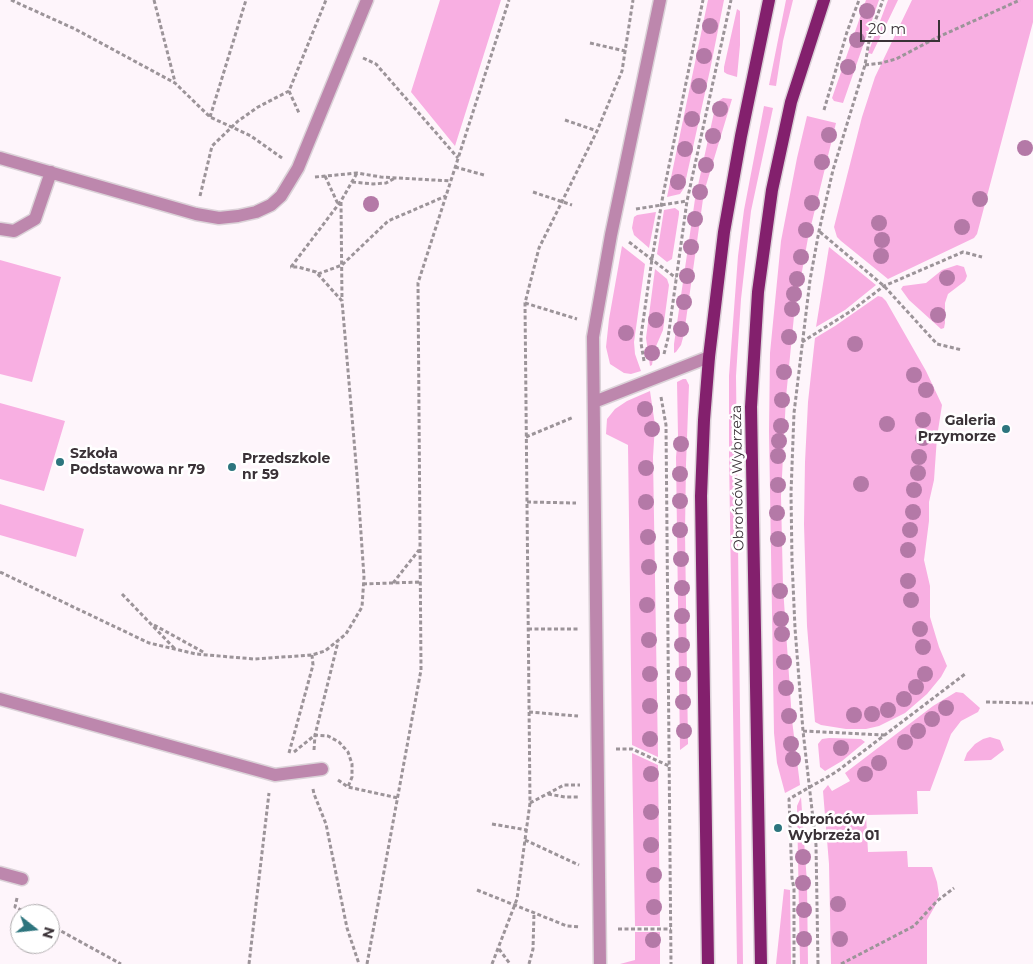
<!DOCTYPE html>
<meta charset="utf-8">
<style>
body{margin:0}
#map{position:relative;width:1033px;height:964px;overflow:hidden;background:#fef5fb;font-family:Montserrat,sans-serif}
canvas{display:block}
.north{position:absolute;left:10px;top:904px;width:50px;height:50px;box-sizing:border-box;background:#fff;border:1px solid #b0adaf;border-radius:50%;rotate:106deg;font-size:14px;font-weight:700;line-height:20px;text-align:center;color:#3a3237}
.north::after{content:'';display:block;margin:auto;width:18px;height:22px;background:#2d757e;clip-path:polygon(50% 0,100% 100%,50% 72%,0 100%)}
.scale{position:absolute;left:860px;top:20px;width:80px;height:22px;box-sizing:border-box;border:2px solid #3a3237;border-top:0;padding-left:6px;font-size:15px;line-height:18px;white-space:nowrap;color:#3a3237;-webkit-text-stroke:4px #fff;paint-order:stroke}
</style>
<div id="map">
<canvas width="1033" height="964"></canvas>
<div class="north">N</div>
<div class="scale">20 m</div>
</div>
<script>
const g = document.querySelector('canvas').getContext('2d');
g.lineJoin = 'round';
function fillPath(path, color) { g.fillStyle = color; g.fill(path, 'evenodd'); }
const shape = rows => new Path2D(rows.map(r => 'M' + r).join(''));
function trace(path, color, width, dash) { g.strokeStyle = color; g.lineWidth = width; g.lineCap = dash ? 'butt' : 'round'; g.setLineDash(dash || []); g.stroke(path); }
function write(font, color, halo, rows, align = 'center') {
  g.font = font + ' Montserrat,sans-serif'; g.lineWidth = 5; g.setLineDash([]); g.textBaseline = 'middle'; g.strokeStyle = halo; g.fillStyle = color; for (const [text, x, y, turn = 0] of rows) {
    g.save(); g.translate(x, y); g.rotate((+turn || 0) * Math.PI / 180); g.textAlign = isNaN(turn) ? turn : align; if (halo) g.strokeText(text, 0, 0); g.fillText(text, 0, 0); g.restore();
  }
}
fillPath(shape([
 [440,0,501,0,455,146,411,92],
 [708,0,724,0,710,70,684,188,680,194,667,197],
 [786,0,793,0,783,41,776,86,769,85],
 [866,0,879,0,843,103,834,101,832,98],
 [888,0,898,0,872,54,868,53],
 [912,0,1033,0,1033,22,977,234,974,238,888,279,841,241,837,237,834,227,862,117,875,77],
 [737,9,740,11,740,45,737,77,727,74,724,72,724,67],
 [723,98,732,99,704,192,684,334,681,345,676,352,674,353,674,344,695,199,715,108,717,102],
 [764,106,773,108,751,211,741,299,736,376,743,964,737,964,729,456,729,376,738,256,744,210],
 [807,116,836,123,808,238,794,316,786,397,781,496,783,587,792,720,800,785,785,793,777,763,774,733,769,431,770,353,781,241,797,158],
 [675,208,679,211,679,214,672,259,667,262,657,254,664,210],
 [656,212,649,248,634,235,632,228,634,217,637,215],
 [622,246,645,264,634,342,635,354,641,371,631,374,624,373,610,364,606,347,609,319],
 [829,247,876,285,845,310,816,327],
 [0,260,61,277,32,382,0,374],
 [957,265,964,267,967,276,965,281,948,294,945,303,945,323,944,328,941,329,909,300,901,289,903,286,926,283,942,270],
 [655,269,667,279,669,285,663,330,654,351,652,365,650,366,646,338],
 [878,296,882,297,886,301,926,371,942,405,937,437,934,480,929,502,929,521,924,560,930,586,930,617,939,647,947,666,941,677,927,694,905,713,879,726,866,729,846,729,821,725,815,722,807,626,804,524,805,462,808,402,815,338,835,326],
 [683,379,686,379,689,385,686,464,685,532,688,744,680,750,676,457,678,436,677,382],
 [650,391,655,425,653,457,658,757,632,745,628,445,606,434,607,419,615,409,627,401],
 [0,403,65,421,44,491,0,479],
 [0,504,84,529,76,557,0,535],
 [956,692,963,693,980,708,978,712,961,721,951,734,930,791,917,791,918,814,866,815,868,852,907,851,908,867,932,867,937,882,939,895,935,906,927,920,927,964,831,964,829,864,823,791,828,785,832,791,850,781,845,773,933,706],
 [990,737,1000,740,1004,750,991,760,964,761,967,753,975,744,983,739],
 [829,738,861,739,865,742,842,761,825,771,820,767,818,744,822,739],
 [632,753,658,765,660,926,635,926],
 [801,797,807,883,808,964,800,964,797,806],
 [784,889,790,890,791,964,776,964],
 [635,932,660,932,660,964,620,964,635,960]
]), '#f8afe2');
const minor = shape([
 [0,158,196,214,219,218,238,216,256,212,271,205,281,196,298,168,367,0],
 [0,229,14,231,35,219,51,172],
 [594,402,709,357],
 [0,699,275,775,322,769],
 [0,873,22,879],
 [600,964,593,337,611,235,660,0]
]);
const major = shape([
 [708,964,701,496,704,420,709,357,724,232,741,136,769,0],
 [761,964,751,407,758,292,772,190,791,102,824,0]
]);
trace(minor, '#dbd2d8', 15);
trace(major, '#dbd2d8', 15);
trace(shape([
 [11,0,75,29,175,83,210,117,251,136,282,158],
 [154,0,175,82],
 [590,43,625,51],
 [363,58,376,64,458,158],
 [865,65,881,63,896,59,936,38,1020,0],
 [289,91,299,113],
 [824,110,847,32,859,0],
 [210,117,246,0],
 [565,120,597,131],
 [455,167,484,175],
 [325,176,338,204],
 [315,177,357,173,381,177,451,181],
 [352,182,373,184,386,183,395,178],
 [533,192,572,205],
 [200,196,212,146,238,121,258,107,289,91,326,0],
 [341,202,342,301],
 [636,209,687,201],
 [820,232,884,286,937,344,962,350],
 [629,242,676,278],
 [291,267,341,201,357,173],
 [318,274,342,265,388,221,446,196],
 [525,303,577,319],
 [802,342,851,311,884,286,963,252,982,257],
 [664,354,668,338,687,201,731,0],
 [644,361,641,343,641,336,652,259,663,195,703,0],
 [661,397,666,425,671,964],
 [526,437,574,417],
 [527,502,576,503],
 [0,572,149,643,196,654,254,659,312,655,325,651,346,634,362,607,364,577,357,475,342,301,316,272,298,267,290,267],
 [393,583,419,550],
 [363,584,419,582],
 [122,594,175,649],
 [154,625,205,653],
 [528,629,578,629],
 [986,702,1033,703],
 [529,712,578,716],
 [803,731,884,735],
 [616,749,632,749,669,766],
 [314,750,315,735,338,642],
 [294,752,315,735,328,736,339,742,348,752,352,764,352,777,348,787],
 [289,753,313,665,312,655],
 [338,780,348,787,398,798],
 [313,789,314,794,326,824,347,928,359,964],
 [548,794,565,797,579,797],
 [530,803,564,785,580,785],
 [492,824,527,830],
 [525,840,579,865],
 [477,890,567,926,580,927],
 [17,898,15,907,29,914],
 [50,925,121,964],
 [618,929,671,929],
 [499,949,510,964],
 [249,964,269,793],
 [367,964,421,670,418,283,509,0],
 [492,964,517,899,530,803,525,303,539,248,597,131,622,71,633,0],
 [529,964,533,949,534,913],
 [794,964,794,889,792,878,789,799,836,772,965,674],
 [818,964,816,845,803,731,795,628,792,561,791,493,794,413,810,280,819,231,833,170,865,65,870,35,883,0],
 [841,964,914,926,937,901,954,888]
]), '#9c9499', 3, [4, 2.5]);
trace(minor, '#bd87ad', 12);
trace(major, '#83206d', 12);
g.fillStyle = '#b479a7';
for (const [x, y] of [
 [867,11],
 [710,26],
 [857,40],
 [704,56],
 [848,67],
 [699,86],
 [720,109],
 [692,119],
 [829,135],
 [713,136],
 [1025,148],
 [685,149],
 [822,162],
 [706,165],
 [678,182],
 [700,192],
 [980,199],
 [812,203],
 [371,204],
 [695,219],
 [879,223],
 [962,227],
 [806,230],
 [882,240],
 [691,247],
 [881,256],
 [801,257],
 [687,276],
 [947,278],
 [797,279],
 [794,294],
 [684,302],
 [792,309],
 [938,315],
 [656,320],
 [681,329],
 [626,333],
 [789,337],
 [855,344],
 [652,353],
 [784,372],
 [914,375],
 [926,390],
 [782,400],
 [645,409],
 [923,420],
 [887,424],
 [781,426],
 [652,429],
 [923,438],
 [779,441],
 [681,444],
 [778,456],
 [919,457],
 [646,468],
 [918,473],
 [680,474],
 [861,484],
 [778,485],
 [914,490],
 [680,501],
 [646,502],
 [913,512],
 [777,513],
 [680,530],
 [910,530],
 [648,537],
 [778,539],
 [908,550],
 [681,559],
 [649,567],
 [908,581],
 [682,588],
 [780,591],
 [911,600],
 [647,605],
 [682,616],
 [781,619],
 [920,629],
 [782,634],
 [649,640],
 [682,645],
 [923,647],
 [784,662],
 [650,674],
 [683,674],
 [925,674],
 [916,687],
 [786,688],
 [904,699],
 [683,702],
 [650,706],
 [946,708],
 [888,710],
 [872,714],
 [854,715],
 [789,716],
 [932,719],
 [684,731],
 [918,731],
 [650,739],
 [905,742],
 [791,744],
 [841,748],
 [793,759],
 [879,763],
 [651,774],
 [865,774],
 [651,812],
 [651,845],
 [803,857],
 [654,875],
 [803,883],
 [838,904],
 [654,907],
 [804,910],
 [804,939],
 [840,939],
 [653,940]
]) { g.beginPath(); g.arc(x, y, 8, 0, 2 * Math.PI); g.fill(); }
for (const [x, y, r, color] of [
 [1006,429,5,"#2d757e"],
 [60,462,5,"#2d757e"],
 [232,467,5,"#2d757e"],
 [778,828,5,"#2d757e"]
]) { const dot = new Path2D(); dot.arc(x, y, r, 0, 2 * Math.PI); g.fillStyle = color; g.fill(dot); trace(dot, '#fff', 2); }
write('bold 14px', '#3a3237', '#fff', [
 ["Galeria",996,421,"right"],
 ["Przymorze",996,437,"right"],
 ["Szkoła",70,454],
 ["Podstawowa nr 79",70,470],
 ["Przedszkole",242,459],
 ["nr 59",242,475],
 ["Obrońców",788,820],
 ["Wybrzeża 01",788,836]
], 'left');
write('14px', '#3a3237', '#fff', [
 ["Obrońców Wybrzeża",738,478,-91]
]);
</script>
